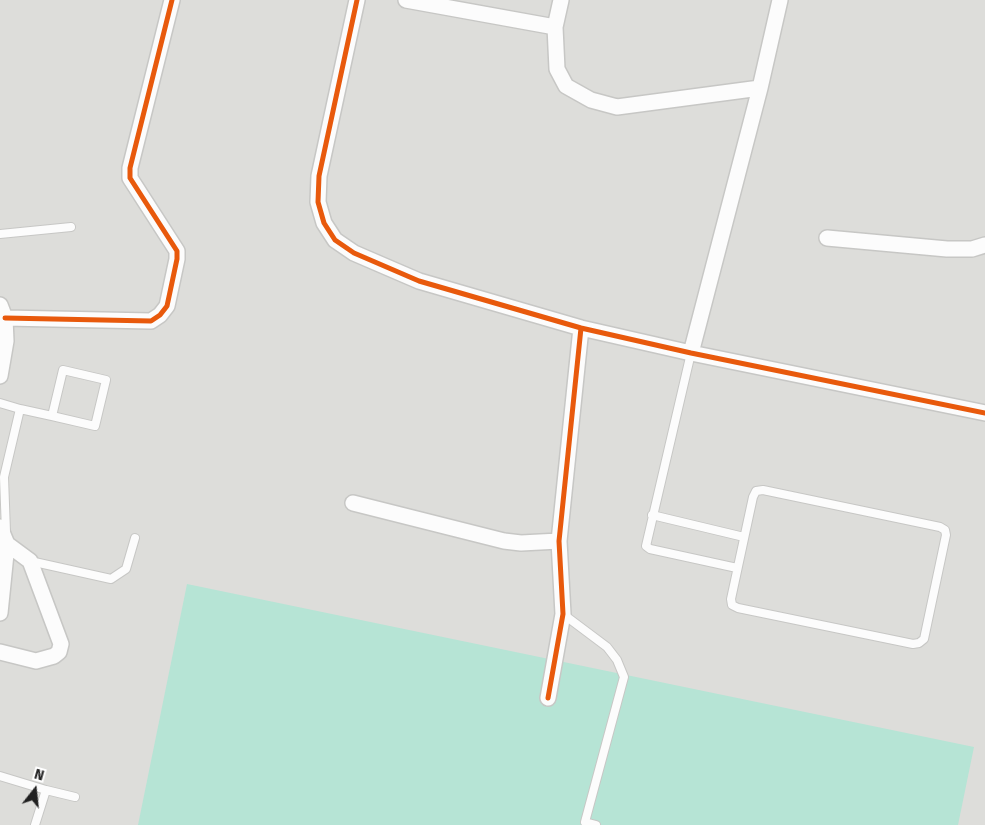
<!DOCTYPE html>
<style>
body{margin:0}
#map{position:relative;width:985px;height:825px;overflow:hidden;background:#eeeee9;font-family:"Fira Sans",sans-serif}
canvas{display:block}
.north{position:absolute;left:10px;top:765px;width:50px;height:50px;-webkit-text-stroke:4px #fff;paint-order:stroke;rotate:16deg;font-size:14px;font-weight:700;line-height:20px;text-align:center;color:#202020}
.north::after{content:'';display:block;margin:auto;width:18px;height:22px;background:#202020;clip-path:polygon(50% 0,100% 100%,50% 72%,0 100%)}
</style>
<div id="map">
<canvas width="985" height="825"></canvas>
<div class="north">N</div>
</div>
<script>
const g = document.querySelector('canvas').getContext('2d');
g.lineJoin = 'round';
function fillPath(path, color) { g.fillStyle = color; g.fill(path, 'evenodd'); }
const shape = rows => new Path2D(rows.map(r => 'M' + r).join(''));
function trace(path, color, width, dash) { g.strokeStyle = color; g.lineWidth = width; g.lineCap = dash ? 'butt' : 'round'; g.setLineDash(dash || []); g.stroke(path); }
fillPath(shape([
 [0,0,985,0,985,825,0,825]
]), '#ddddda');
fillPath(shape([
 [187,584,974,747,958,825,138,825]
]), '#b6e4d5');
const service = shape([
 [0,234,71,227],
 [691,353,646,546,650,549,737,568],
 [0,403,20,409,52,416,95,426,106,380,63,370,52,416],
 [763,490,940,527,945,530,946,535,924,639,919,643,913,644,738,608,732,605,731,599,753,497,756,491,763,490],
 [652,515,744,537],
 [6,532,4,477,20,409],
 [30,561,111,579,126,569,135,538],
 [563,614,607,647,617,660,624,677,585,822,596,825],
 [0,776,46,790,35,825],
 [46,790,75,797]
]);
const minor = shape([
 [357,0,319,176,318,202,324,223,335,240,354,253,419,281,581,328,691,353,985,413],
 [406,0,555,27],
 [561,0,555,27,557,69,566,86,591,100,617,107,760,88],
 [827,238,947,249,972,249,985,245],
 [0,305,5,318,6,341,0,376],
 [5,318,151,321,160,315,167,306,177,259,177,251,130,178,130,168,172,0],
 [691,353,760,88,780,0],
 [353,503,504,541,521,543,559,541],
 [0,527,7,544,0,613],
 [0,652,36,661,54,656,59,652,61,644,30,561,7,544],
 [548,698,563,614,559,541,581,328]
]);
trace(service, '#c7c7c5', 10);
trace(minor, '#c7c7c5', 18);
trace(service, '#fcfcfc', 8);
trace(minor, '#fcfcfc', 15);
trace(shape([
 [357,0,319,176,318,202,324,223,335,240,354,253,419,281,581,328,691,353,985,413],
 [5,318,151,321,160,315,167,306,177,259,177,251,130,178,130,168,172,0],
 [548,698,563,614,559,541,581,328]
]), '#e8590c', 5);
</script>
